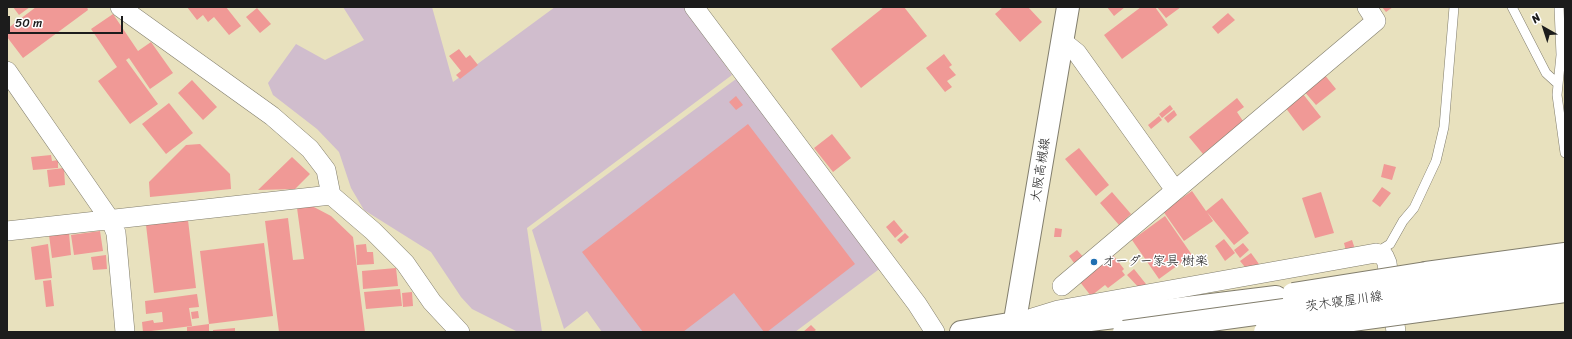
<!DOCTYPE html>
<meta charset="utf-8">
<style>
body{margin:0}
#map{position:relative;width:1572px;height:339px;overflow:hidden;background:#e8e1be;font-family:Sriracha,sans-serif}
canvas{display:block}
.frame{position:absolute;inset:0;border:8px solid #1c1c1c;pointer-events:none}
.north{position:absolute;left:1524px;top:8px;width:40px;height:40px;-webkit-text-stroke:3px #fff;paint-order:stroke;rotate:321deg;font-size:11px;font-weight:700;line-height:16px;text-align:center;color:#1c1c1c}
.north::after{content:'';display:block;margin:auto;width:14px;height:18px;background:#1c1c1c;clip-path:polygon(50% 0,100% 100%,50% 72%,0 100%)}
.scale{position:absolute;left:8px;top:16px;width:115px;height:18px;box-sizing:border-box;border:2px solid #1c1c1c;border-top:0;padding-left:5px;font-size:12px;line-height:14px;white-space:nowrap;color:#1c1c1c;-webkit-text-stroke:3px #fff;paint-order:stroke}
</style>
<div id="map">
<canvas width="1572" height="339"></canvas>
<div class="frame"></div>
<div class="north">N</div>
<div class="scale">50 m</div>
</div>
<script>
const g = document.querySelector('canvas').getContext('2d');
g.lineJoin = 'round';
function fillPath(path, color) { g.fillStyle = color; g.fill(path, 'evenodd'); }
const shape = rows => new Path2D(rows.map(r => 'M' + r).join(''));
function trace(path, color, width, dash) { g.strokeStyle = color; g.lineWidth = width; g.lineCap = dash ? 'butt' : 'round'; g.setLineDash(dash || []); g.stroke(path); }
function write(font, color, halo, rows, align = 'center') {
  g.font = font + ' Sriracha,"Klee One",sans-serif'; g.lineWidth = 3; g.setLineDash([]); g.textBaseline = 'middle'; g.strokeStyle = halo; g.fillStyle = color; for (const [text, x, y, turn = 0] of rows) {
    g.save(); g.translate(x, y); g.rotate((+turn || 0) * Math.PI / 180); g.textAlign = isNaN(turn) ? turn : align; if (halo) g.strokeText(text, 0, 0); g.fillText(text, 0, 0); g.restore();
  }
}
fillPath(shape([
 [343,7,432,7,453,82,555,7,685,7,732,75,527,228,542,332,518,332,472,309,461,297,431,252,364,210,351,188,339,152,317,129,273,95,268,83,296,44,325,60,364,40],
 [736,79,882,267,795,332,602,332,587,311,564,329,532,230]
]), '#d0bdcd');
fillPath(shape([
 [13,7,30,7,19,15],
 [36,7,87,7,88,10,23,58,7,37,7,29],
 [187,7,226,7,241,26,229,35,214,17,208,22,203,15,197,20],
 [884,7,904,7,927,36,861,88,831,49],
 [1003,7,1028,7,1042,22,1020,42,995,14],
 [1107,7,1125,7,1114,16],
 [1141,7,1155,7,1168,25,1122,59,1104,35],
 [1157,7,1181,7,1166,18],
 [1382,7,1393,7,1386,12],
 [257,8,271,24,260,33,246,17],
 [1228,13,1235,20,1218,34,1212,27],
 [113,14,138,51,151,42,173,73,150,89,129,58,126,60,158,104,130,124,98,81,117,67,91,29],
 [459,49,466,58,470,55,478,65,460,79,456,75,461,71,449,56],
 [944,54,952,65,949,67,956,75,947,81,952,87,945,92,926,68],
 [1324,74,1336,89,1316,105,1303,90],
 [192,80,217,107,203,120,178,93],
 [1303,94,1321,117,1303,131,1285,107],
 [736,96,743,105,736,110,729,102],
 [1237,98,1244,107,1237,112,1243,121,1203,154,1189,137],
 [169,103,193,133,166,154,142,124],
 [1170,105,1173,109,1162,118,1159,114],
 [1174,110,1177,115,1168,123,1164,118],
 [1159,116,1162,120,1151,129,1148,125],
 [748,124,855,264,767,332,764,332,734,293,683,332,643,332,582,252],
 [832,134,851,158,833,172,814,148],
 [200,144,230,174,231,189,150,197,149,182,186,145],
 [1079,148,1109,185,1096,196,1065,159],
 [51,155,52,161,58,160,58,168,33,170,31,157],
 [292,157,310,174,295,189,258,190],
 [1384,164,1396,167,1392,180,1381,177],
 [64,168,65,185,49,187,47,170],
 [1382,187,1391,193,1380,207,1372,201],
 [1192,191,1206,211,1222,198,1249,233,1234,245,1207,212,1213,221,1184,241,1163,211],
 [1112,192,1131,214,1119,225,1100,203],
 [1321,192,1334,233,1315,238,1302,198],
 [312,206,331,216,353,237,365,332,279,332,265,221,288,218,293,260,304,259,297,208],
 [1165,216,1192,255,1159,279,1132,240],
 [188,220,196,288,154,293,146,225],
 [894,220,903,231,895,238,886,227],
 [1055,228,1062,229,1061,237,1054,237],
 [100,231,103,251,74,255,71,235],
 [69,233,71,255,52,258,49,235],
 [905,233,909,237,901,244,897,240],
 [1224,239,1235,253,1225,261,1215,246],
 [1352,240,1356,252,1347,255,1344,243],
 [264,243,273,316,209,324,200,251],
 [1243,243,1249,250,1240,258,1234,250],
 [48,244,52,278,35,280,31,247],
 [366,244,367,252,373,252,374,264,357,265,356,245],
 [1077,250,1086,260,1077,267,1069,256],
 [1251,253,1259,264,1249,272,1240,261],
 [106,255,107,269,93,270,91,257],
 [1113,255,1124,269,1122,271,1125,275,1108,288,1105,285,1091,296,1080,282],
 [396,268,398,286,363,289,362,271],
 [1134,269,1146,284,1140,289,1127,275],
 [51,280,54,306,46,307,43,281],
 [400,289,402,306,366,309,364,292],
 [412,292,413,306,403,307,402,293],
 [197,294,199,307,189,308,192,326,143,332,142,322,153,320,154,323,163,322,162,312,146,314,145,301],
 [198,311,199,318,192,319,191,312],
 [209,324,209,332,187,332,187,327],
 [811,325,816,330,813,332,803,332],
 [235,328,235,332,213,332,213,330]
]), '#f09996');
const service = shape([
 [1512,7,1546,73,1558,84],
 [1559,7,1561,55,1557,95,1565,153],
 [1377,252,1390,244,1403,221,1414,208,1436,161,1444,127,1454,7]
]);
const minor = shape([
 [120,7,272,116,310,149,326,170,331,195,373,231,405,263,432,302,460,332],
 [694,7,917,304,935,332],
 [1062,41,1077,53,1175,190],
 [7,71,111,221,116,233,125,332],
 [7,231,331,195],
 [1062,286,1376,21,1367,7],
 [1032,318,1058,310,1376,253,1384,256,1387,263,1396,332]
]);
const primary = shape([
 [1426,273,1565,254],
 [1430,290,1565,272],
 [1433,309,1565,291],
 [961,332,1015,323,1082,321,1276,297],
 [1013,332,1068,7]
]);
trace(service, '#827e6d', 10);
trace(minor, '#827e6d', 20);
trace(primary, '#827e6d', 24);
trace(service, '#fff', 9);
trace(minor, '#fff', 19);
trace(primary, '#fff', 22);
const primaryBridge = shape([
 [1293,294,1426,273],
 [1124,332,1430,290],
 [1265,332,1433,309]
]);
trace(primaryBridge, '#827e6d', 24, []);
trace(primaryBridge, '#fff', 22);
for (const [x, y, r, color] of [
 [1094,262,4,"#1f6fb2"]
]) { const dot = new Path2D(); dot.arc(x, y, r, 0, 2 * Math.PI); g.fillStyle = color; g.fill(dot); trace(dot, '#fff', 1.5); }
write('13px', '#1c1c1c', '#fff', [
 ["大阪高槻線",1041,170,-81],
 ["茨木寝屋川線",1344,302,-8]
]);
write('13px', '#1c1c1c', '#fff', [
 ["オーダー家具 樹楽",1102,262]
], 'left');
</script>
